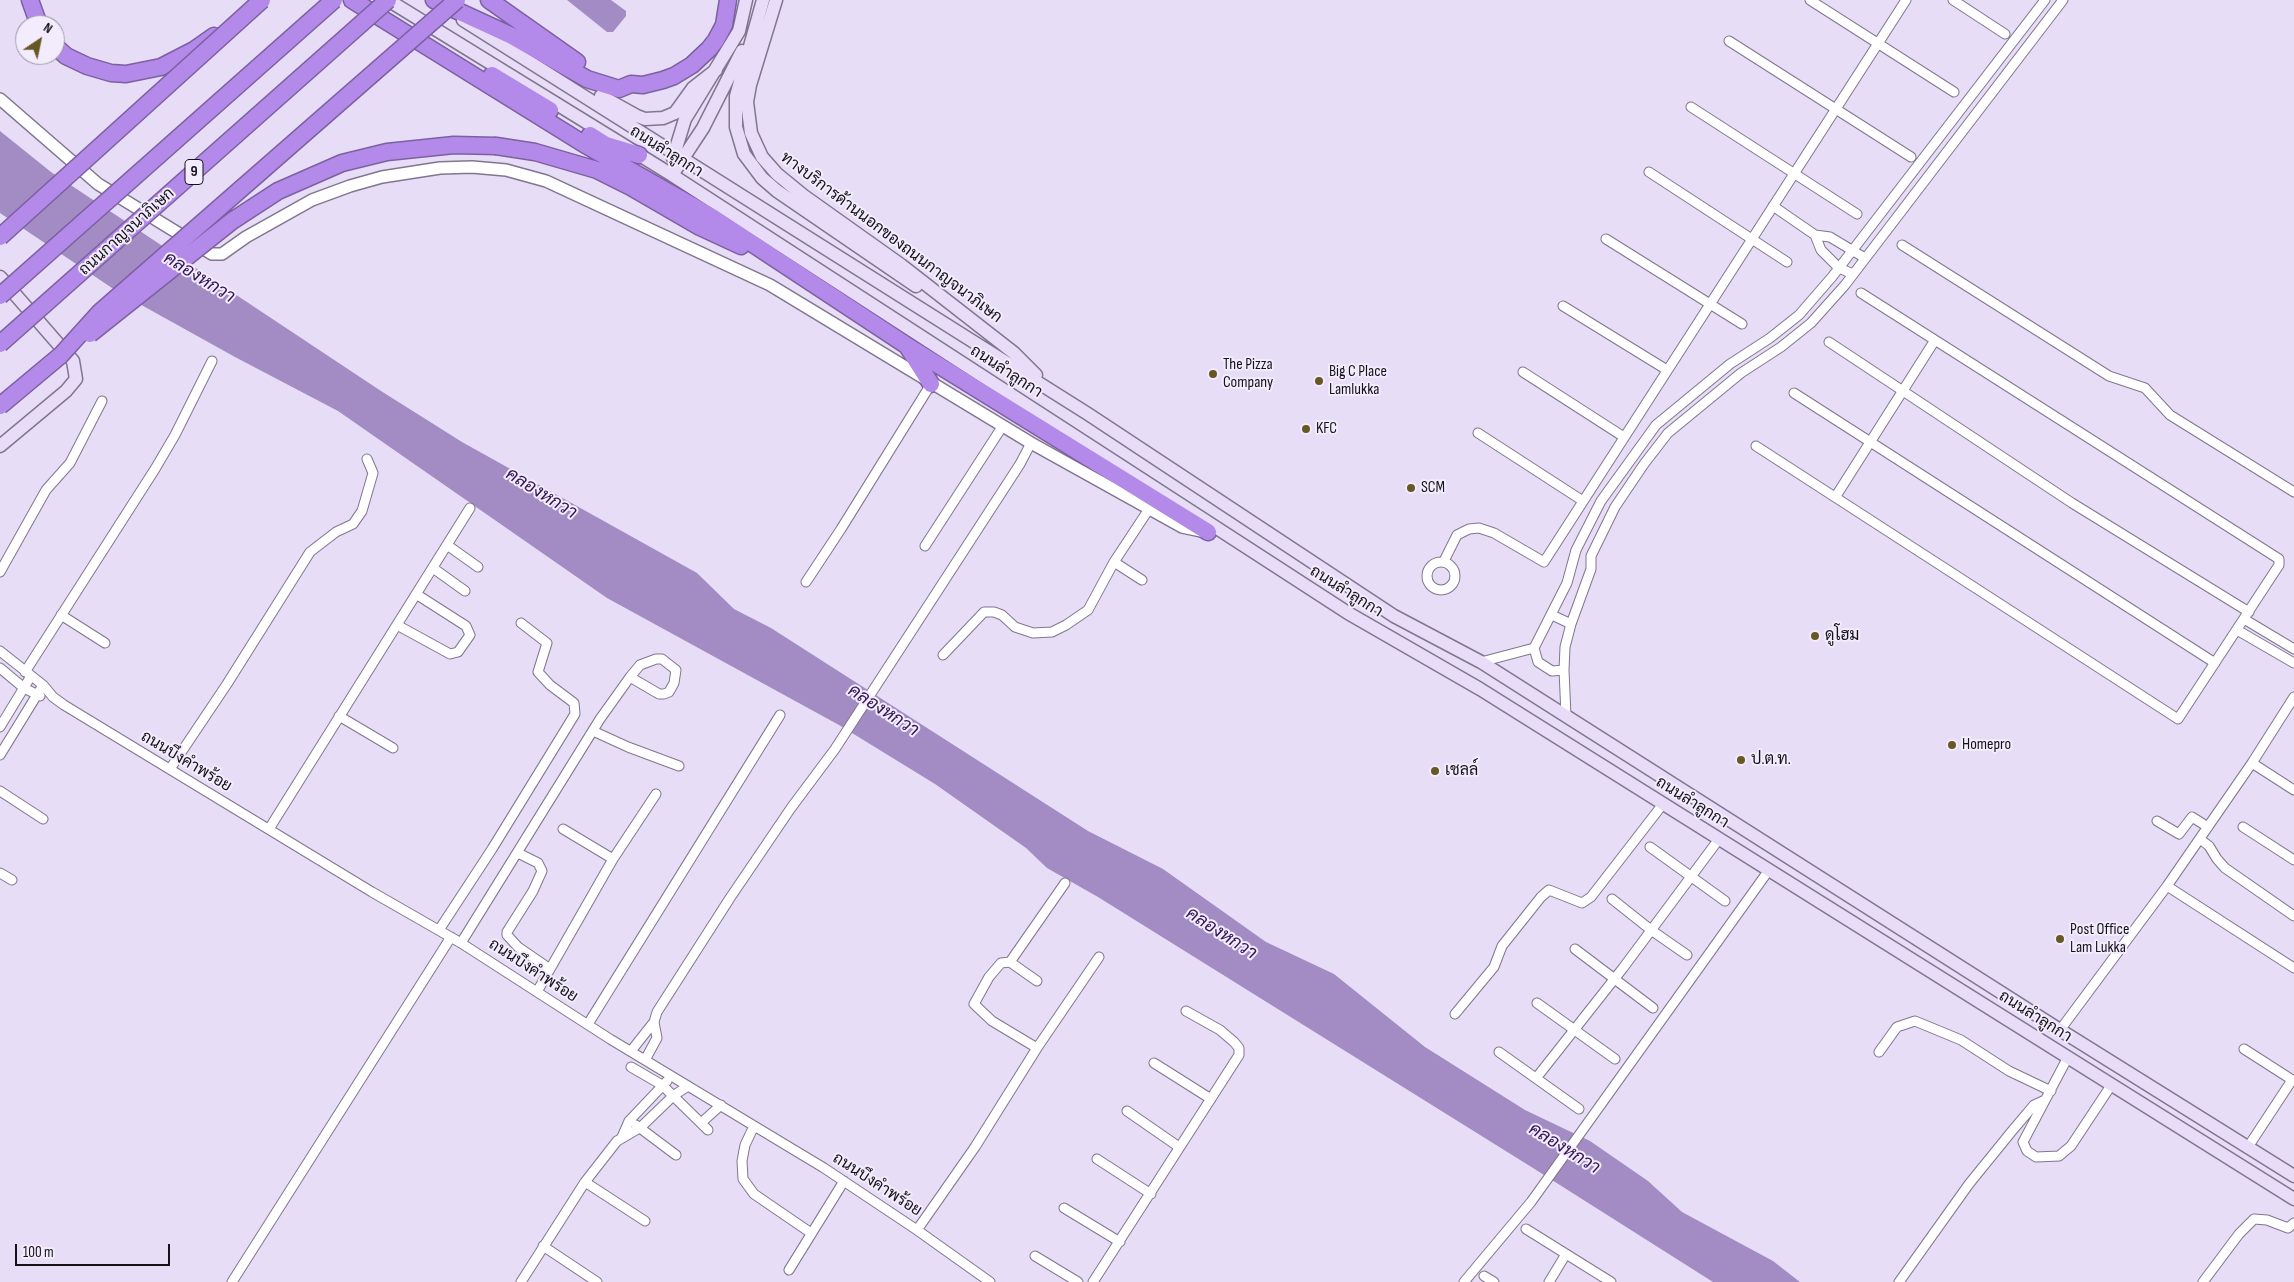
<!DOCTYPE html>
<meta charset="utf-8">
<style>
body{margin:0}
#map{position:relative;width:2294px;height:1282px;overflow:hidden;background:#e7ddf7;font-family:"Sofia Sans Condensed",sans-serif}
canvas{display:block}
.north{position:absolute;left:15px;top:15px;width:50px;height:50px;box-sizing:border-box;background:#f2ecfc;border:1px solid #9a95a2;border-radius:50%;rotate:34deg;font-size:14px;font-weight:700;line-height:20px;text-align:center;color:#15121a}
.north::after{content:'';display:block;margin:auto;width:18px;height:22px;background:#665724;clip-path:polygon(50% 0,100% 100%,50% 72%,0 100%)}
.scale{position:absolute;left:15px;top:1244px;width:155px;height:22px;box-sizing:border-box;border:2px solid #15121a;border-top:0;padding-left:6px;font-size:15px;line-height:18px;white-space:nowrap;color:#15121a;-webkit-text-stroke:4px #f2ecfc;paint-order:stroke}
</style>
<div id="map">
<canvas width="2294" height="1282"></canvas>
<div class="north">N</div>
<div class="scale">100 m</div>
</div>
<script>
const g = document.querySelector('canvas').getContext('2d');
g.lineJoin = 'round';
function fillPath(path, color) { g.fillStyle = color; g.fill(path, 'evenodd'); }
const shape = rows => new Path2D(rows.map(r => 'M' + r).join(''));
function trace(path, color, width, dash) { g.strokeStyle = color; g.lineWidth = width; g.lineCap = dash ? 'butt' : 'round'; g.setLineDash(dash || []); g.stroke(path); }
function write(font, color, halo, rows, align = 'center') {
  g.font = font + ' "Sofia Sans Condensed",Sarabun,sans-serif'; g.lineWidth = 4; g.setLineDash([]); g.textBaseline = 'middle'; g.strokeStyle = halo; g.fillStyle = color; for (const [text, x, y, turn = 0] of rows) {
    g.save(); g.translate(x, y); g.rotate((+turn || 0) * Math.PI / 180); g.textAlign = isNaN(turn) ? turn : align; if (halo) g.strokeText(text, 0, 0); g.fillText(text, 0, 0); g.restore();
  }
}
fillPath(shape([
 [567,0,611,0,626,11,626,16,613,32,607,32],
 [0,131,51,172,381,391,462,442,697,573,734,609,771,628,1088,831,1163,869,1266,942,1334,974,1425,1047,1525,1110,1590,1141,1648,1181,1682,1212,1773,1261,1800,1282,1713,1282,1533,1168,1098,897,1047,868,1026,848,935,784,839,725,607,598,338,411,235,357,118,292,0,213]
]), '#a38bc4');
const minor = shape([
 [1810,0,1954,92],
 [1953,0,2005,34],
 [1729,41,1911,157],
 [1691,107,1857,214],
 [1649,172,1787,262],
 [1773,206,1815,235,1830,237,1865,258],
 [1815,235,1821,250,1839,268,1853,274],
 [1606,239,1742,324],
 [1902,245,2109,376,2145,388,2170,415,2294,492],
 [1563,306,1667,370],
 [1829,342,2072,503,2249,612],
 [1523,372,1624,437],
 [1794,393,2215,663],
 [1478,433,1583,501],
 [1756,446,2178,719,2279,565,2279,559,1861,293],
 [1836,496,1935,340],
 [447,545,478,567],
 [925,546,1002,427],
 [1444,561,1457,535,1469,529,1479,528,1494,533,1544,562,1906,0],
 '1427 576a14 14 0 1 1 28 0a14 14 0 1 1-28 0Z',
 [1114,562,1142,580],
 [433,568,465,591],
 [0,572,46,490,70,463,102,401],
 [806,582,841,529,931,384],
 [61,615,105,643],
 [1552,615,1571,624],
 [2244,619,2294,649],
 [397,625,450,654,458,652,470,635,466,626,416,594],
 [2237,630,2294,663],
 [1534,648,1538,662,1552,671,1564,670],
 [0,651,43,685,53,697,64,705,372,892,461,943,610,1039,824,1168,917,1230,990,1282],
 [943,655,984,612,994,612,1002,615,1015,627,1033,633,1052,632,1066,625,1088,610,1114,562,1149,509],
 [1481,662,1534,648,1567,583,1576,550,1601,501,1656,425,1730,364,1770,338,1799,315,1832,277,2045,0],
 [0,668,24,688,40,696],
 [25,672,155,469,175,435,212,361],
 [339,716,393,748],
 [1566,716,1564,670,1565,647,1571,624,1591,569,1591,556,1615,507,1644,464,1668,433,1741,373,1781,347,1811,323,1845,285,2063,0],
 [0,727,31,676],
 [593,731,628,747,679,766],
 [0,755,43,685],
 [2252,763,2294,790],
 [170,769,227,684,310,552,336,532,353,524,362,511,373,473,367,459],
 [0,791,43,819],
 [2157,821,2179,834,2192,817,2208,827],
 [2243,827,2294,860],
 [269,829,470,508],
 [563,829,613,859],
 [2200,839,2209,846,2217,859,2225,868,2294,916],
 [1650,847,1725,901],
 [518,853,538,863,542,871,533,891,507,932,507,935,518,947,550,969],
 [0,873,12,880],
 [2167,886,2294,968],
 [1612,899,1651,930,1687,955],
 [439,930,492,849,575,714,574,703,550,685,538,672,547,643,521,623],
 [461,943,600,719,630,677,640,665,656,659,662,659,676,670,674,683,669,692,664,694,659,694,630,677],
 [1575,949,1653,1008],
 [1010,962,1037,981],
 [538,990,613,859,656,794],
 [1537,1003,1615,1059],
 [1455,1014,1494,967,1502,946,1541,897,1549,890,1582,903,1591,897,1663,804],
 [588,1024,780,715],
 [2060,1030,2167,886,2252,763,2294,697],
 [1037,1048,1099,957],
 [2244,1049,2294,1081],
 [631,1051,654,1022,657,1012,730,898,791,808,835,749,1020,464,1031,443],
 [1499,1052,1579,1109],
 [1879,1052,1897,1027,1915,1021,1961,1040,2009,1071,2051,1091],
 [2068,1057,2023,1142,2027,1151,2036,1157,2059,1156,2071,1146,2112,1084],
 [645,1060,657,1038,654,1022],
 [1154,1063,1211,1099],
 [631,1067,662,1085,708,1130],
 [1537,1077,1623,968,1719,839],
 [1127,1111,1179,1147],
 [701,1123,721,1105],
 [636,1125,676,1155],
 [754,1126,745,1145,742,1161,743,1179,754,1194,811,1233],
 [622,1137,629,1121,667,1081],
 [2248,1147,2292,1080],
 [1097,1159,1151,1194],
 [585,1182,645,1221],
 [1064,1208,1120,1242],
 [1526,1229,1611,1282],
 [917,1230,975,1147,1037,1048,992,1021,974,1004,989,977,1001,963,1010,962,1065,883],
 [543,1246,597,1282],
 [1035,1256,1078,1282],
 [789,1270,844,1181],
 [1484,1276,1494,1282],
 [232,1282,451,937],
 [521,1282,585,1182,617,1141,641,1127,673,1096,688,1086],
 [1093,1282,1239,1055,1239,1048,1234,1042,1220,1030,1186,1011],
 [1464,1282,1531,1202,1769,870],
 [1549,1282,1566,1254],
 [1899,1282,1969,1184,2012,1131,2034,1105,2045,1100],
 [2203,1282,2239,1234,2254,1219,2267,1220,2288,1228,2294,1223]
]);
const tertiary = shape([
 [0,99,98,184,212,254,222,254,246,237,312,200,350,186,382,177,440,168,472,167,506,170,546,181,770,285,1031,443,1182,527,1201,531]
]);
const secondary = shape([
 [388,0,672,175,1348,613,1480,689,2294,1199],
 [763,0,736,96,736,127,744,154,762,178,777,191,916,286],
 [776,0,750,85,747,102,751,133,762,157,777,174,804,196,901,265,1014,353,1036,375],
 [463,20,1088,414,1394,616,1481,662,2060,1030,2294,1176],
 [601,96,637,116,645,119,663,118,675,113,693,88,716,70],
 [673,158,685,119,739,31,746,0],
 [672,175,703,128,742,51],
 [0,277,73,361,76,379,66,391,0,446]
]);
const motorway = shape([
 [30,0,39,25],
 [352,0,584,144,712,217,906,345,1208,532],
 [434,0,512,36,587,79,619,89,631,84,643,85,663,80,674,76,692,65,709,49,716,40,724,25,728,0],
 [489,0,577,62],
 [55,46,66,56,87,66,111,73,126,74,161,67,194,50,214,36],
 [492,75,550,110],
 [590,135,606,145,639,155],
 [496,146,535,152,597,170,631,187,700,227,741,246],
 [909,349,931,384]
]);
trace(minor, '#80768e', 11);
trace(tertiary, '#80768e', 14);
trace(secondary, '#80768e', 15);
trace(motorway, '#7c60a1', 19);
trace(minor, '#fff', 9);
trace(tertiary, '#fff', 11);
trace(secondary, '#e8dcf8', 12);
trace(motorway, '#b38ae9', 16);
const motorwayBridge = shape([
 [0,237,262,0],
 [0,296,334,0],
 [90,334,232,221,278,191,342,163,387,152,454,145,496,146],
 [0,344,388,0],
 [0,406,61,355,99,313,457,0]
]);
trace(motorwayBridge, '#7c60a1', 19, []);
trace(motorwayBridge, '#b38ae9', 16);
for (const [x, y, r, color] of [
 [1213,374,5,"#665724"],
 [1319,381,5,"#665724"],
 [1306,429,5,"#665724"],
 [1411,488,5,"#665724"],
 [1815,636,5,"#665724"],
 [1952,745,5,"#665724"],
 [1741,760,5,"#665724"],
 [1435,771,5,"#665724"],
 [2060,939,5,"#665724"]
]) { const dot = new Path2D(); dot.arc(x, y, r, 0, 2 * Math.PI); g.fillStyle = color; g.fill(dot); trace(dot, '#f2ecfc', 2); }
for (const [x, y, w] of [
 [194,172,18]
]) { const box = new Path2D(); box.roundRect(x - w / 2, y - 12.5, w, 25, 4); g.fillStyle = '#f2ecfc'; g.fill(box); trace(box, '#15121a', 1); }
write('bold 15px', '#15121a', null, [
 ["9",194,172]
]);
write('16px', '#15121a', '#f2ecfc', [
 ["ถนนลำลูกกา",666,152,32],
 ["ถนนกาญจนาภิเษก",127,232,-42],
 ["ทางบริการด้านนอกของถนนกาญจนาภิเษก",891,238,37],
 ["ถนนลำลูกกา",1006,372,33],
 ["ถนนลำลูกกา",1346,592,32],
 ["ถนนบึงคำพร้อย",186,762,31],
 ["ถนนลำลูกกา",1692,803,32],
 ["ถนนบึงคำพร้อย",533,971,33],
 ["ถนนลำลูกกา",2035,1017,32],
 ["ถนนบึงคำพร้อย",877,1185,33]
]);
write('16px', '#15121a', '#f2ecfc', [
 ["The Pizza",1223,365],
 ["Company",1223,383],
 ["Big C Place",1329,372],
 ["Lamlukka",1329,390],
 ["KFC",1316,429],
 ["SCM",1421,488],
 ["ดูโฮม",1825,636],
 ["Homepro",1962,745],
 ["ป.ต.ท.",1751,760],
 ["เชลล์",1445,771],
 ["Post Office",2070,930],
 ["Lam Lukka",2070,948]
], 'left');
write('italic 18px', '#351256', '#f2ecfc', [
 ["คลองหกวา",199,278,32],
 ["คลองหกวา",541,494,32],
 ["คลองหกวา",883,711,33],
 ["คลองหกวา",1221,934,33],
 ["คลองหกวา",1564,1149,32]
]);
</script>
